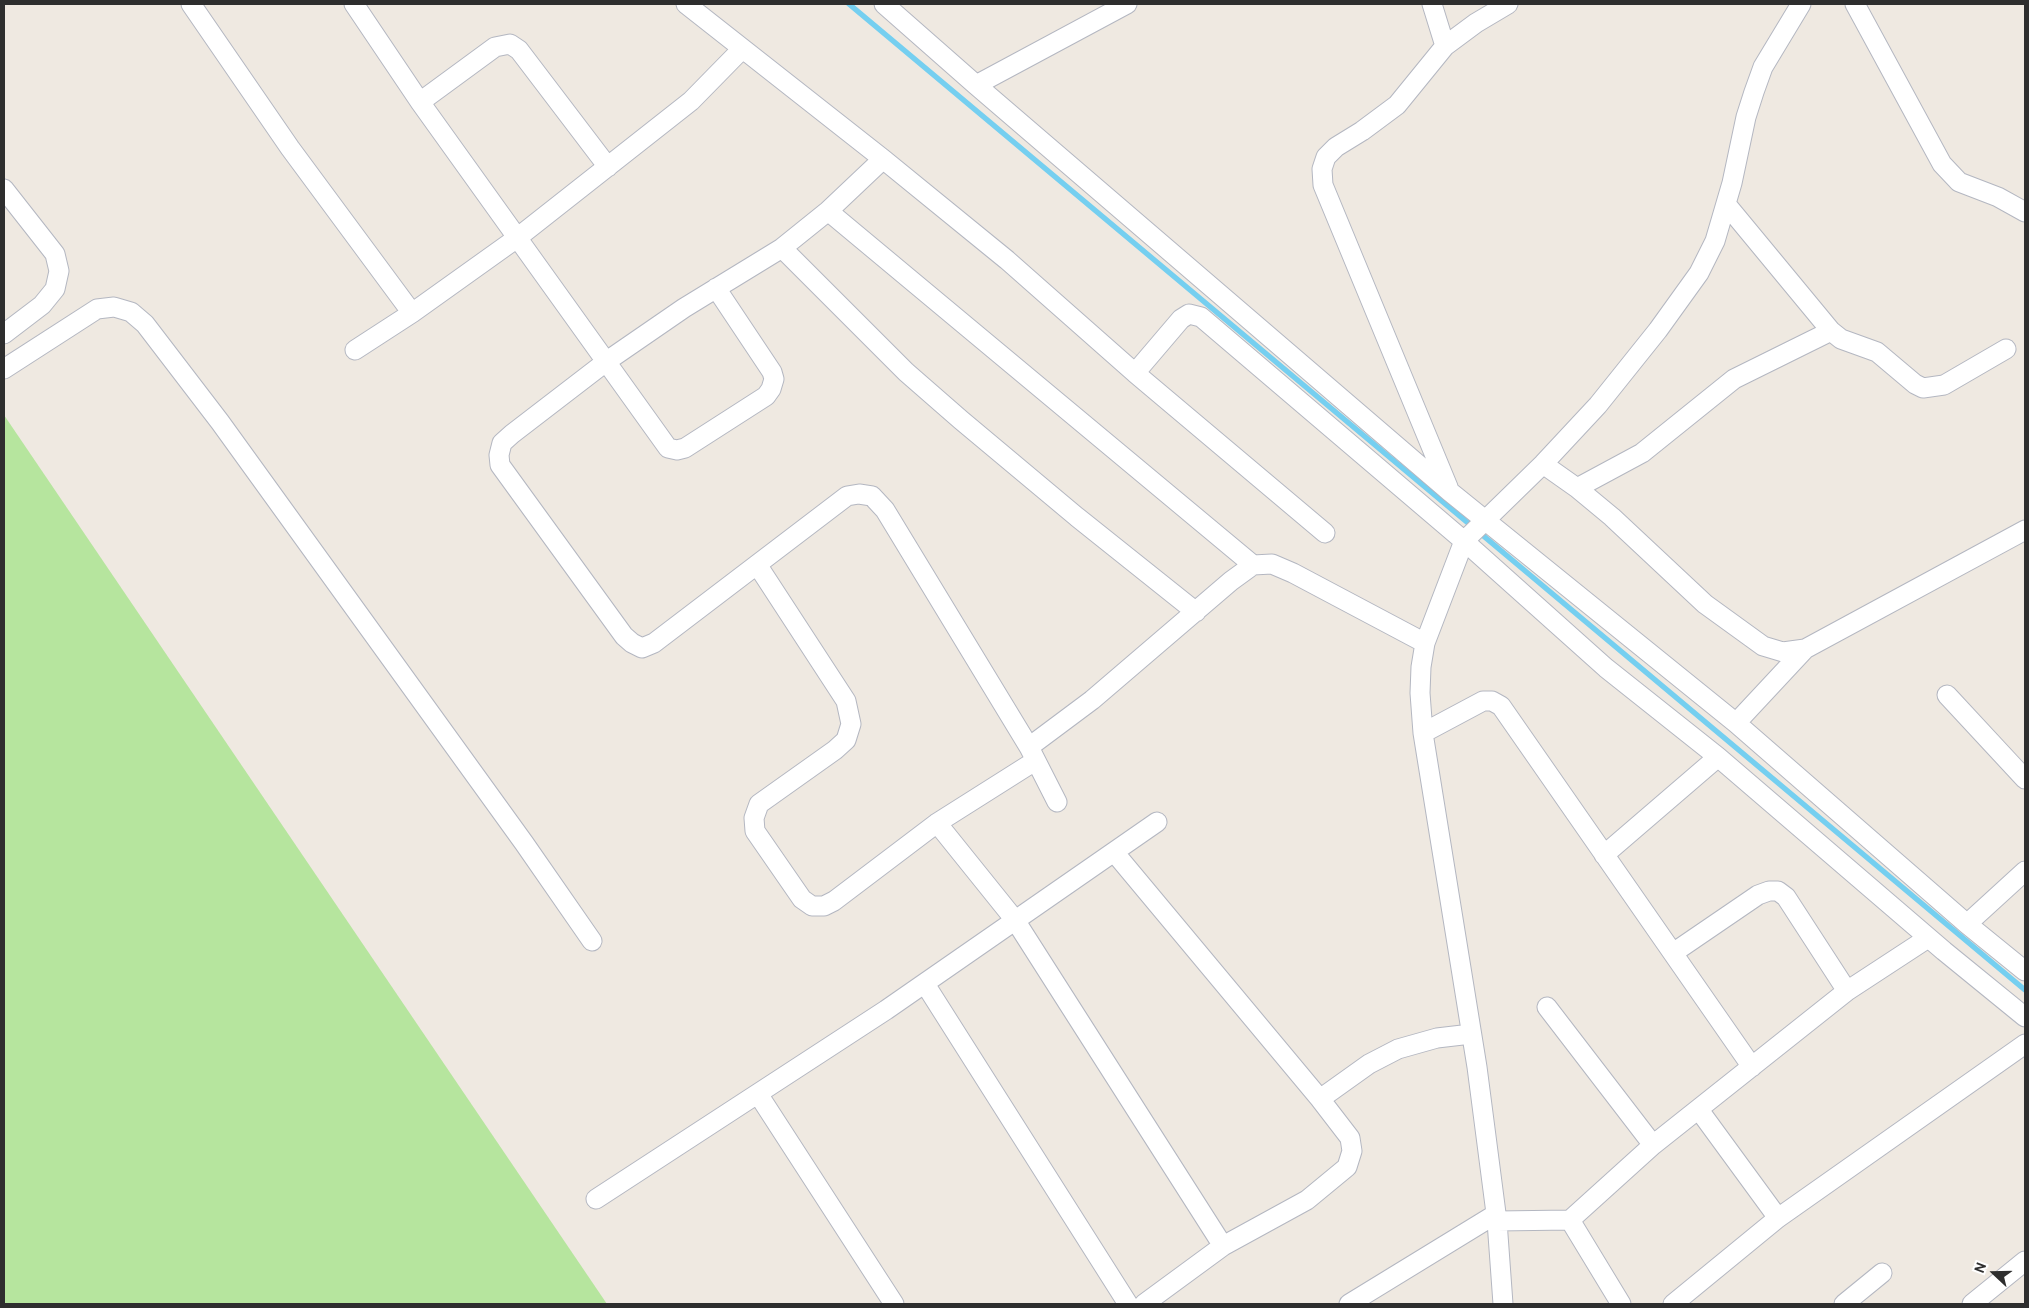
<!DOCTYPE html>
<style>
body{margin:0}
#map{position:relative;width:2029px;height:1308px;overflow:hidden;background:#efe9e1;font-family:Cabin,sans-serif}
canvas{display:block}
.frame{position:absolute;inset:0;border:5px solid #2e2e2e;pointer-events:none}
.north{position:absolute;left:1969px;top:1248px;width:50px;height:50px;-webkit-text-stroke:4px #fff;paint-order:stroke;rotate:291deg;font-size:14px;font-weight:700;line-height:20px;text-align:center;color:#2e2e2e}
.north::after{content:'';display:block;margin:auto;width:18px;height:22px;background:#2e2e2e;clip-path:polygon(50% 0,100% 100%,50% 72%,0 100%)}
</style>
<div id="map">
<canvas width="2029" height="1308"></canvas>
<div class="frame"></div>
<div class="north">N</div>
</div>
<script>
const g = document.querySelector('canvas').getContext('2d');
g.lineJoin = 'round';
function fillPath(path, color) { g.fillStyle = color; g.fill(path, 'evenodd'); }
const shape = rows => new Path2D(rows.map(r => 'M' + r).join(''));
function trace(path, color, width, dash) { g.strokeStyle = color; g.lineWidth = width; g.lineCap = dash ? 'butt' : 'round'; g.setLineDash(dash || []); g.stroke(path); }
fillPath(shape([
 [4,415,607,1304,4,1304]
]), '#b6e59e');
trace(shape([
 [849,4,2025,990]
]), '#75cff0', 5.5);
const minor = shape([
 [191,4,290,148,412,313],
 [354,4,420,102,668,448,677,450,685,448,766,396,771,389,774,379,772,372,716,288],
 [686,4,883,159,1007,260,1135,373,1325,533],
 [884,4,976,85,1449,491,1736,723,1967,924,2025,971],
 [1432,4,1445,46],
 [1855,4,1942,164,1959,182,1998,197,2025,212],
 [976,85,1127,4],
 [420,102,495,47,510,44,519,50,608,167],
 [883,159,828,211,782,248,684,308,607,361,512,434,502,443,499,455,500,465,624,636,632,643,642,648,654,643,847,496,859,494,872,496,885,510,1029,747,1057,802],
 [4,189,55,254,59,271,55,289,42,305,4,334],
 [1726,204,1831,331,1841,339,1877,352,1915,384,1923,388,1944,385,2006,349],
 [828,211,1253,565],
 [782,248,906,372,961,420,1077,517,1196,612],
 [355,350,412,313,517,238,691,101,742,49],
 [4,369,97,309,114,307,131,312,145,324,220,422,524,843,592,941],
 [1135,373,1181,319,1189,314,1201,317,1464,541,1606,668,1718,757,1944,951,2025,1017],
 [1543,464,1577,488,1612,517,1705,604,1763,646,1783,652,1805,649,2025,530],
 [1448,487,1323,185,1322,169,1326,157,1336,147,1362,131,1397,105,1445,46,1476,23,1508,4],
 [1577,488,1642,453,1734,379,1831,331],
 [758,566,846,701,851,724,846,740,835,750,759,804,754,818,755,831,802,899,812,906,824,906,834,901,937,823,1035,761],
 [1947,695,2025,779],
 [1736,723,1805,649],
 [1423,733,1483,701,1492,701,1501,706,1752,1067],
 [1029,747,1092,700,1231,581,1253,565,1272,564,1293,573,1425,643],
 [937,823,1015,920,1223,1246],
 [1114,852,1320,1099,1350,1138,1352,1151,1347,1167,1307,1200,1223,1246,1144,1304],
 [1604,855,1718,757],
 [1967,924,2025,871],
 [1673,953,1758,895,1769,891,1778,891,1786,897,1847,991],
 [925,984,1128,1304],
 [1547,1007,1653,1145],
 [758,1094,894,1304],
 [1320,1099,1369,1064,1398,1049,1437,1038,1471,1034],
 [1699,1110,1778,1218],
 [596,1199,886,1010,1157,822],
 [1497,1221,1570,1220],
 [1349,1304,1496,1214],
 [1503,1304,1497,1221,1477,1067,1423,733,1420,693,1421,667,1425,643,1464,541,1543,464,1598,405,1658,330,1699,273,1715,241,1732,183,1746,117,1754,92,1763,67,1801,4],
 [1621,1304,1570,1220,1653,1145,1847,991,1928,938],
 [1673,1304,1778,1218,2025,1044],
 [1844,1304,1882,1273],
 [1972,1304,2025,1261]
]);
trace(minor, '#b4b7c1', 21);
trace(minor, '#fff', 19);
</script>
